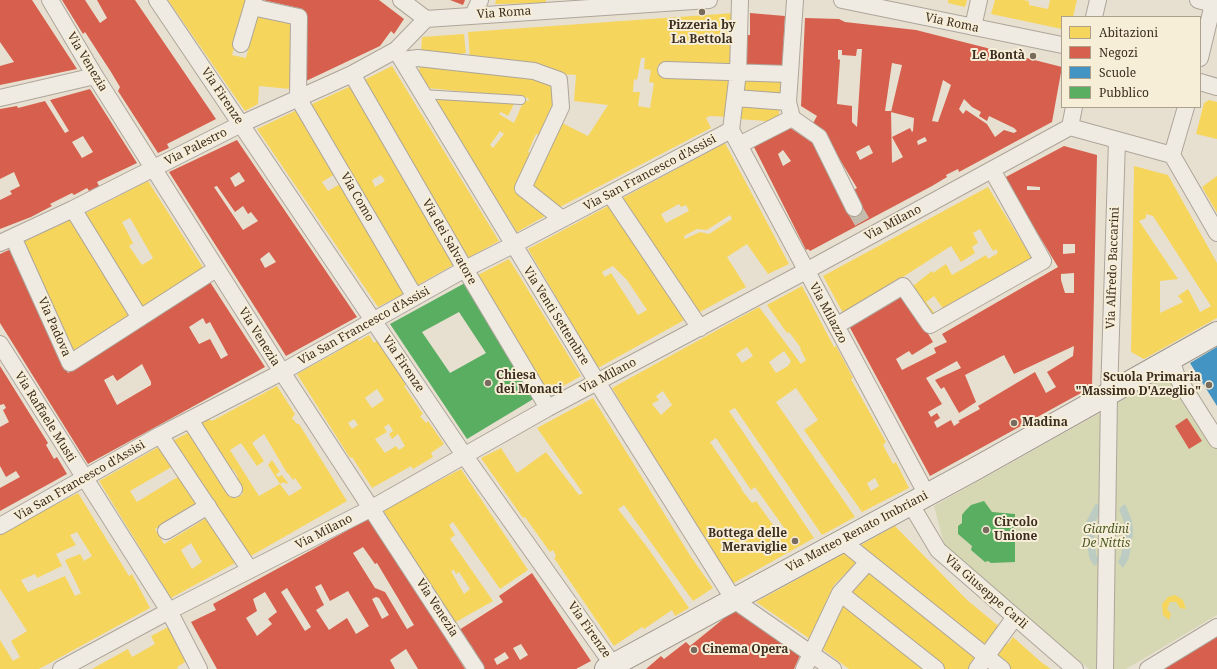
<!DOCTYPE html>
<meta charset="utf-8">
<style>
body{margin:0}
#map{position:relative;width:1217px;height:669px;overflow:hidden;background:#e7e0d1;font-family:"Noto Serif",serif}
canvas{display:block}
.legend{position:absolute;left:1061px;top:16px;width:140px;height:92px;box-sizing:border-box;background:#f7eed8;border:1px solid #ada18e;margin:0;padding:5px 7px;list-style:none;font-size:12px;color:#3d2e20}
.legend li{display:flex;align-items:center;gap:8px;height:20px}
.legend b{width:20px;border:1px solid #ada18e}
</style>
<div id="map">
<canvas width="1217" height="669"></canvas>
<ul class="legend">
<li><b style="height:11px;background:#f6d55c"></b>Abitazioni</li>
<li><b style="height:11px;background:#d6604d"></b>Negozi</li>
<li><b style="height:11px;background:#4393c3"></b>Scuole</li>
<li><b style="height:11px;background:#5aae61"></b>Pubblico</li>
</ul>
</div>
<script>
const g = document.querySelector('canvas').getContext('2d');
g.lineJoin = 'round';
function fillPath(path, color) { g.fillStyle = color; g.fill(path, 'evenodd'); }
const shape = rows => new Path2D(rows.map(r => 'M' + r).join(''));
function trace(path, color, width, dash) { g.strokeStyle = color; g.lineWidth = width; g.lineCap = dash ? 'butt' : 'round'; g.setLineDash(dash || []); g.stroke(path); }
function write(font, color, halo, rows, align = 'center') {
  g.font = font + ' "Noto Serif",serif'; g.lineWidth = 4; g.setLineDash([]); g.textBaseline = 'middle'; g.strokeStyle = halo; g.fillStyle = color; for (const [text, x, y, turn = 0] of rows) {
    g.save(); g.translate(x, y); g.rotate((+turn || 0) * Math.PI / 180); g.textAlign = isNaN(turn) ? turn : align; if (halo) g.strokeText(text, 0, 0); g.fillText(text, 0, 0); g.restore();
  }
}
fillPath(shape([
 [1182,367,1217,423,1217,615,1126,669,1089,669,945,548,934,506]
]), '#d6d7b3');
fillPath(shape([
 [1096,503,1101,508,1096,521,1094,532,1096,554,1100,561,1094,566,1089,557,1086,532,1087,520],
 [1125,504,1132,521,1133,534,1129,558,1123,568,1118,562,1121,556,1125,534,1124,522,1119,509]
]), '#bcccc2');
fillPath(shape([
 [168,0,245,0,245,3,247,3,232,55,246,58,257,17,295,25,290,89,259,86,258,104,245,111],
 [496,0,546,0,546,3,495,4],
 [948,0,967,0,965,7,948,3],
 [995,0,1023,0,1029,1,1029,5,1048,9,1050,0,1077,0,1073,17,1062,17,1062,29,991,14],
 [734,13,735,69,690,69,658,65,657,73,734,76,729,117,710,116,706,118,711,128,558,208,529,186,560,122,588,136,608,105,574,101,576,75,544,73,545,66,470,60,468,32],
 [641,58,645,58,644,69,651,70,649,82,654,83,650,108,638,106,640,92,633,92,634,79,637,80],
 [464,34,466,53,463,53,463,60,421,55,422,37],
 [420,64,550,78,553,103,539,135,536,134,528,152,530,153,515,190,547,215,517,232,435,101,436,98,514,104,508,116,501,112,499,114,514,123,524,100,529,101,528,98,428,88,419,72],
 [500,131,504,134,493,148,490,145],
 [392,66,499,241,468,258,362,81],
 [741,76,781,79,780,96,740,94],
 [351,86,455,264,416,286,310,105],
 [381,175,385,181,375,187,372,180],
 [1209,100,1217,102,1217,139,1196,134,1204,103],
 [740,103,780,105,778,122,739,119],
 [297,110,335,174,322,182,328,191,340,184,405,293,378,307,257,129],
 [725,143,789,264,768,274,747,244,727,257,746,287,698,313,619,200],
 [679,204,681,207,686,205,689,211,666,223,661,214],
 [730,215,732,219,709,234,700,232,685,239,684,236,697,229,707,230],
 [1134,166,1168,175,1217,263,1217,318,1144,359,1131,352],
 [1146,214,1153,216,1211,306,1200,312,1188,289,1178,296,1183,302,1160,313,1160,281,1178,279,1139,221,1146,218],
 [1217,176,1217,213,1202,187],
 [148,181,204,269,143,308,84,214],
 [130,218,153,258,142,265,129,246,133,243,122,222],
 [988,187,1033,260,944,310,934,296,926,302,936,315,931,318,909,289,932,271,933,273,946,264,952,275,986,255,988,259,998,253,996,249,993,251,980,229,973,233,978,243,972,247,975,253,961,262,951,246,844,315,823,276],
 [610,205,688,318,598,368,528,249],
 [613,266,627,280,647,310,638,315,611,273,605,277,602,272],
 [70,220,76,230,78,228,130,316,72,354,23,242],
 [509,259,581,376,547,395,474,277],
 [802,286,834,347,836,346,853,378,851,379,886,442,883,445,893,464,896,462,909,488,862,512,804,430,818,420,796,388,776,402,855,517,822,535,735,408,729,411,814,538,732,584,612,388,759,307,801,364,806,360,800,349,801,348,789,332,787,333,767,305],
 [747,347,753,356,742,363,736,354],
 [784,351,791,361,788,366,776,373,769,362],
 [663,391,672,405,661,415,652,404,659,400,656,396],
 [716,438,751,490,755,487,785,529,778,532,756,501,752,503,741,489,742,489,710,442],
 [875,478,879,486,871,491,867,483],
 [369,335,374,343,378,340,406,385,404,386,423,414,420,416,426,423,428,421,444,444,431,453,433,457,413,469,411,466,372,488,352,457,350,458,297,374,335,353,343,348,342,346,357,338,359,341],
 [377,389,384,400,372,408,365,398],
 [354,419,358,425,352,429,348,423],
 [389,424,393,431,389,434,392,439,398,434,405,446,399,450,396,446,385,453,375,439,387,432,384,427],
 [277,386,295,414,292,418,297,424,299,424,347,501,249,557,197,475,172,441,192,431,236,498,243,494,235,480,238,477,233,469,229,471,200,424,209,419,212,421],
 [264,434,287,473,288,473,293,480,295,478,302,488,289,496,280,484,259,496,230,450,241,443,257,466,264,461,252,443],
 [593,398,691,557,713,588,693,601,624,505,618,509,650,551,689,608,675,616,672,610,644,629,642,627,614,646,554,558,556,556,553,550,550,552,525,517,523,518,481,458,501,448,517,473,546,452,579,495,583,493,537,428],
 [162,445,175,465,130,491,137,502,181,475,199,502,155,529,164,544,208,517,237,562,171,598,99,481],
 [191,543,202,562,192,569,181,550],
 [272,460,280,472,276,474,278,477,282,475,288,483,286,484,284,482,280,484,268,465],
 [461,469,528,570,500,589,453,522,449,525,455,535,450,539,493,601,454,623,383,510],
 [454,570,456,574,459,572,470,589,464,594,451,571],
 [78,493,129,576,132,574,150,608,39,669,0,669,0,640,13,661,20,657,11,641,27,631,0,589,0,533],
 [77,532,92,556,84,561,80,554,65,560,81,593,75,596,65,576,28,592,21,580,35,574,37,578,62,566,56,554,76,545,70,535],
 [895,526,967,600,1001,628,984,648,859,546],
 [845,553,857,562,834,585,810,639,756,602],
 [870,572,978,658,970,669,944,669,848,593],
 [1175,595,1183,600,1186,609,1180,608,1176,602,1170,602,1167,609,1171,614,1169,620,1163,615,1162,604,1168,597],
 [843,605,924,669,849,669,821,648],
 [172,625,187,661,177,667,178,669,92,669,128,649,132,657,155,644,151,636],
 [1013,637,1041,662,1051,669,1011,669,994,656,1005,642,1008,644]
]), '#f6d55c');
fillPath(shape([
 [0,0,32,0,77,69,0,85,0,66,14,62,0,42],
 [62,0,85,0,100,23,107,18,97,0,135,0,216,119,167,144,169,148,158,153,118,91,120,87,111,72,85,32,83,34],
 [263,0,379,0,404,19,394,34,391,31,380,46,306,81,301,43,303,9],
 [450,0,465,0,463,5],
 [750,13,785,16,782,69,744,68,743,35,750,35],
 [805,18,839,19,845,22,916,30,1062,67,1052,122,959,172,958,169,946,175,947,177,932,186,810,251,808,249,806,250,754,147,777,133,786,125,814,144,850,192,857,188,825,135,812,125,817,116,801,106],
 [857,49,862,49,857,127,852,122,852,106,837,104,840,60,838,59,838,50,842,50,842,55,856,56],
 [892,63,902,65,891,112,914,118,913,131,912,132,910,128,892,137,903,157,892,163,891,111,885,111],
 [943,80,951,85,938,122,932,121],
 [964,99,972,107,981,112,979,116,987,121,989,116,1014,128,1017,131,1014,133,1004,130,995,137,987,124,966,110,963,114,959,109],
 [925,137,927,141,918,145,917,141],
 [869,145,873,153,860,160,856,152],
 [783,150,791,161,783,166,778,154],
 [90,89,137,163,97,182,99,186,89,191,87,188,74,195,72,193,50,204,52,206,31,217,0,229,0,200,12,194,10,191,20,186,14,172,0,179,0,109,17,106,18,108,45,101,65,133,69,131,50,100],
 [83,136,93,152,82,158,72,142],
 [237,140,357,317,286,356,169,172],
 [239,172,245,181,235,187,230,178],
 [217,186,235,212,243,206,248,214,251,212,258,221,243,230,214,187],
 [269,252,276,262,265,268,260,259],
 [1064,146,1097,155,1092,387,930,476,849,326,903,292,933,342,912,355,909,351,896,359,902,370,936,353,934,348,947,342,942,334,1058,267,1004,178],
 [1027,186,1040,187,1040,190,1027,190],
 [1063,244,1075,244,1075,253,1063,254],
 [1074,273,1074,293,1065,293,1061,280,1061,274],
 [1074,346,1073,356,1047,372,1056,387,1046,393,1035,372,978,406,980,409,958,421,960,422,954,426,951,420,937,428,934,422,940,418,937,413,931,417,928,412,942,404,926,378,957,361,961,368,935,380,941,389,944,387,959,413,976,402,965,375,1004,355,1014,374],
 [11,249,68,373,210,282,265,367,88,464,0,323,0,254],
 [203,318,206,324,210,322,228,355,221,359,210,339,199,344,189,327],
 [142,364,151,382,151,385,117,405,104,380,113,375,117,381],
 [0,366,48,443,46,445,54,459,57,457,67,474,0,511,0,488,20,477,16,471,6,477,0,466,0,427,9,422,3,410,6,408,4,404,0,405],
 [1187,418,1202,441,1189,449,1175,426],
 [370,518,465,669,418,669,406,649,390,660,395,669,217,669,191,622,216,610,213,604],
 [363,547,375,564,377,563,414,625,407,629,385,592,375,588,353,553],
 [321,584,330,601,348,591,369,626,356,634,347,618,329,630,316,610,324,605,315,587],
 [287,588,311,627,305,631,281,592],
 [265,592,277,612,268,619,272,624,257,636,246,618,257,611,253,599],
 [376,597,379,598,389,615,382,619,372,599],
 [532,573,591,661,576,669,483,669,473,653,475,652,471,645,469,646,459,630,503,602,499,596],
 [521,644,528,655,520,660,513,648],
 [505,652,509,658,497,665,494,659],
 [738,607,801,653,794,669,646,669,661,656,664,659,686,642,690,646],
 [1217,635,1217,669,1160,669]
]), '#d6604d');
fillPath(shape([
 [1217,347,1217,406,1190,363]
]), '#4393c3');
fillPath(shape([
 [465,283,535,398,467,439,390,324],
 [459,312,486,353,450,373,422,332],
 [984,501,992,512,1015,514,1015,562,991,563,988,561,985,562,971,550,972,546,958,534,958,526,962,523,962,515,965,511,971,505]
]), '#5aae61');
trace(shape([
 [854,208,864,225]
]), '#c5bcae', 16, [16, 8]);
const lane = shape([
 [422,94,521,100]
]);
const street = shape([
 [50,0,95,76,282,372,476,669],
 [157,0,464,455,613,665],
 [254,0,252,7,299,17,298,98,415,297],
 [401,0,426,19,709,0],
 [795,0,788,102,792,118,819,137,854,208],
 [842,0,1062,45],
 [1198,0,1217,5],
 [473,15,480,0],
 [1094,17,1098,0],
 [973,27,979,0],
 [241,44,252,7],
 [396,50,597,382,734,600,833,669],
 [1200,58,1213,4],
 [402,60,418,58,534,71,559,80,561,107,523,188,562,219],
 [666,70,790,74],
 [352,74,465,269,548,408],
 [1200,82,1217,87],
 [0,98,95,76],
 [735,98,788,102],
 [1070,127,1172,155],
 [1070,127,1074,107],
 [731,130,927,495],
 [731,130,738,72,740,0],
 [739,145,792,118],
 [1172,155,1217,233],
 [1172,155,1186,107],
 [610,194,700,328],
 [73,209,140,318],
 [13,237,70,363,216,269],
 [0,243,73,209,241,124,352,74,396,50,426,19],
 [836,326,903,286,930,325,1043,261,992,170],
 [0,344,169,611,199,669],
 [1171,359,1177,377,1217,440],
 [190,420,234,489],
 [160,435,250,570],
 [910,503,938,550,1075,669],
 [0,526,160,435,282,372,465,269,513,245,731,130],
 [166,531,208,506],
 [841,540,1002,669],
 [840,593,936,669],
 [61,669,169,611,372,508,548,408,806,271,1070,127],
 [804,669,840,593,867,563],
 [977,669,1015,617],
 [1105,669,1109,395,1117,140],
 [1148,669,1217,627]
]);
const secondary = shape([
 [606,669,973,470,1217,333]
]);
trace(lane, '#ada599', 10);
trace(street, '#ada599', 18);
trace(secondary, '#9c958a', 24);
trace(lane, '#efebe3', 8);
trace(street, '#efebe3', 16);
trace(secondary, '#efebe3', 22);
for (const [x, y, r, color] of [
 [702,12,4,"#786c5e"],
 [1033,56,4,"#786c5e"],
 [488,383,4,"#786c5e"],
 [1209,385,4,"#786c5e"],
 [1014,423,4,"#786c5e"],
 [986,530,4,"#786c5e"],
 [795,541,4,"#786c5e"],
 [694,650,4,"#786c5e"]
]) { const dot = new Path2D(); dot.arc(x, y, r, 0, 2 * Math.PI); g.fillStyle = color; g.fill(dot); trace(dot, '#f7eed8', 1.5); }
write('12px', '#3d2e20', '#f7eed8', [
 ["Via Roma",504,13,-4],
 ["Via Roma",952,23,12],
 ["Via Venezia",87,62,59],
 ["Via Firenze",222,96,56],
 ["Via Palestro",196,147,-27],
 ["Via San Francesco d'Assisi",650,173,-28],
 ["Via Como",357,197,60],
 ["Via Milano",893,223,-28],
 ["Via dei Salvatore",449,242,60],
 ["Via Alfredo Baccarini",1113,268,-88],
 ["Via Milazzo",828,313,62],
 ["Via Venti Settembre",556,316,58],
 ["Via San Francesco d'Assisi",364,326,-29],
 ["Via Padova",54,327,66],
 ["Via Venezia",259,337,58],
 ["Via Firenze",403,364,56],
 ["Via Milano",608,376,-28],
 ["Via Raffaele Musti",45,417,58],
 ["Via San Francesco d'Assisi",80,481,-30],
 ["Via Milano",324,532,-27],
 ["Via Matteo Renato Imbriani",857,532,-28],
 ["Via Giuseppe Carli",986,592,41],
 ["Via Venezia",437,608,57],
 ["Via Firenze",589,630,55]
]);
write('bold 12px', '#3d2e20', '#f7eed8', [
 ["Pizzeria by",702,26,"center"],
 ["La Bettola",702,40,"center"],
 ["Le Bontà",1025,56,"right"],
 ["Chiesa",496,376],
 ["dei Monaci",496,390],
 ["Scuola Primaria",1201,378,"right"],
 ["\"Massimo D'Azeglio\"",1201,392,"right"],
 ["Madina",1022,423],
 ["Circolo",994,523],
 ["Unione",994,537],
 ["Bottega delle",787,534,"right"],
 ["Meraviglie",787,548,"right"],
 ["Cinema Opera",702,650]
], 'left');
write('italic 12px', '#4d5a26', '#f7eed8', [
 ["Giardini",1106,530],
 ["De Nittis",1106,544]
]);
</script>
